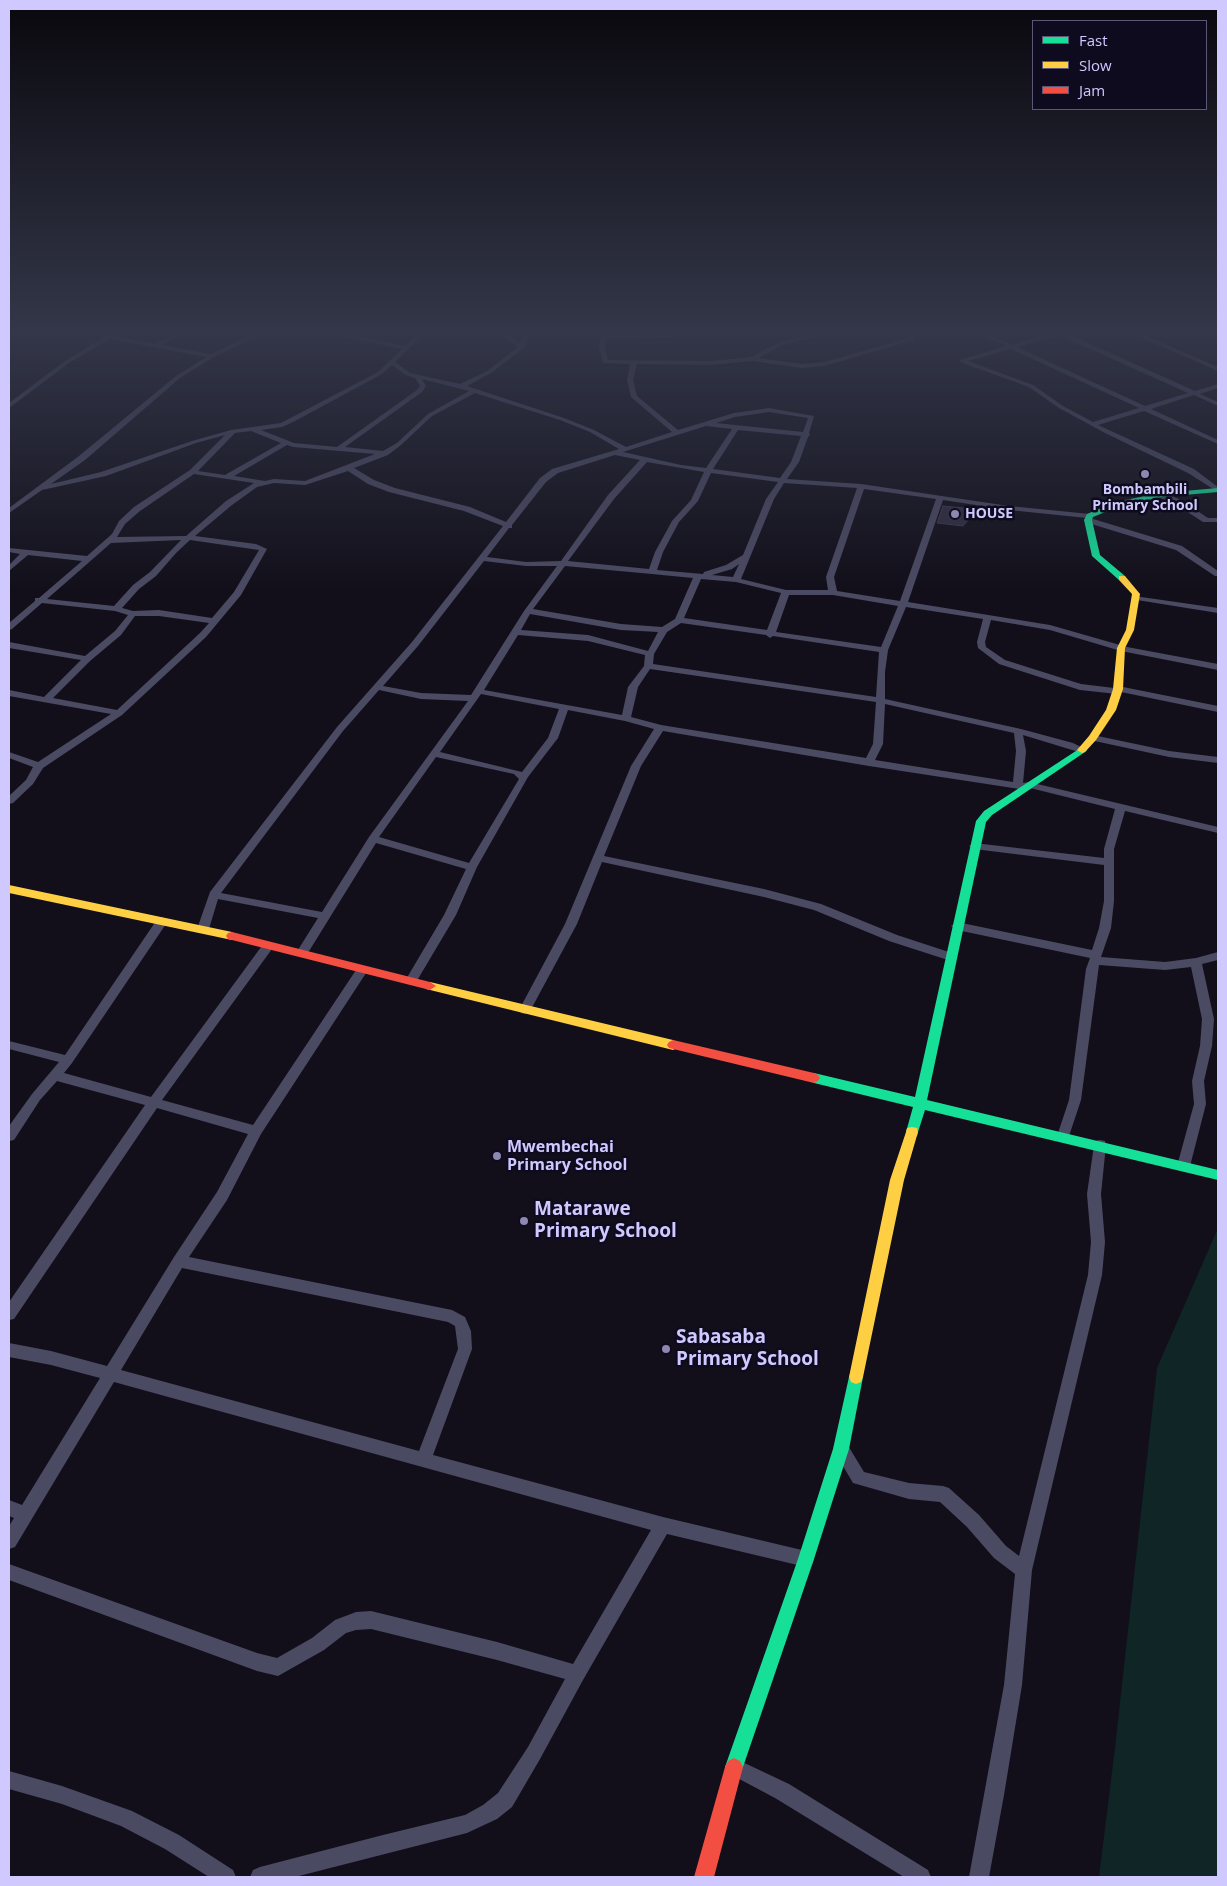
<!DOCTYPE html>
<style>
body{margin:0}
#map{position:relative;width:1227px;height:1886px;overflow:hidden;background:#120f1a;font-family:"Open Sans",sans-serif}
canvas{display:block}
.frame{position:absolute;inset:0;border:10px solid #cfc9ff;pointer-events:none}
.legend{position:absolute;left:1032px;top:20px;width:175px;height:90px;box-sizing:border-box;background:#0f0b1f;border:1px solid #5c5779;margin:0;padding:6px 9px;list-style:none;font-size:15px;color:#cfc9ff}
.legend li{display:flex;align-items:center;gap:10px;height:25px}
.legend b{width:25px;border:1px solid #5c5779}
</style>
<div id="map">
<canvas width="1227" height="1886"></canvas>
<div class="frame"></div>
<ul class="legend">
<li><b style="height:6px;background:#16e098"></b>Fast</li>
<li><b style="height:6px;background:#ffcf43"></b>Slow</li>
<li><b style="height:6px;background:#f24e42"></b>Jam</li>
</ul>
</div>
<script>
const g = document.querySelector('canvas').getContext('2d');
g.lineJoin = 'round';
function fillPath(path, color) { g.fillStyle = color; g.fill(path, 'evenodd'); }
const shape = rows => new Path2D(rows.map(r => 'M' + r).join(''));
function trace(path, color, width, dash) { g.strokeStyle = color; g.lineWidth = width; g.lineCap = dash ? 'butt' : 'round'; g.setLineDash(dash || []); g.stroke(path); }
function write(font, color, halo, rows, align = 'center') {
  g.font = font + ' "Open Sans",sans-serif'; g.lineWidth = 5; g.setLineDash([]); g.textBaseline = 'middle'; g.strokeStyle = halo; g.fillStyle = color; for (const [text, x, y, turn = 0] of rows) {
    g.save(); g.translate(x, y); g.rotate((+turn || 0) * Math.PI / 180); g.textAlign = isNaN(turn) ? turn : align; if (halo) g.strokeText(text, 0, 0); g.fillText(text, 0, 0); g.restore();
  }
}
fillPath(shape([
 [1218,1228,1218,1877,1099,1877,1115,1748,1157,1368]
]), '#0f2526');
const building = shape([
 [943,506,973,509,970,518,963,526,937,523,943,506]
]);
fillPath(building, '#302c3e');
trace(building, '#3d3950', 1);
fillPath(shape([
 [9,330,15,330,9,334,9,330],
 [87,330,96,330,110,335,155,344,182,330,190,330,162,345,211,354,261,330,269,330,214,357,180,378,85,460,51,484,101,472,192,441,231,430,281,423,378,372,402,349,313,330,325,330,405,346,421,330,428,330,395,362,410,373,460,384,487,371,518,347,493,330,500,330,520,343,526,330,532,330,524,348,491,373,467,386,564,418,594,430,626,447,672,432,631,397,627,380,630,364,603,363,599,348,601,330,607,330,607,334,724,330,674,337,606,338,605,348,608,360,711,361,751,357,778,343,830,330,841,330,782,345,759,358,802,364,824,362,909,338,909,335,902,330,909,330,914,333,914,340,824,366,802,368,752,361,711,365,637,364,633,380,637,396,678,430,734,413,769,408,814,416,809,433,810,435,808,437,799,462,787,479,861,484,1009,506,1090,514,1094,516,1090,518,1182,546,1218,571,1218,576,1215,576,1176,550,1085,522,1084,520,1087,518,1009,510,943,500,908,602,1050,625,1127,647,1218,664,1218,670,1121,651,1050,630,991,620,985,642,986,647,1005,660,1081,684,1114,688,1118,686,1218,706,1218,712,1121,692,1117,694,1080,690,999,664,978,648,977,642,983,619,906,607,888,650,885,672,885,699,1021,729,1073,743,1087,750,1082,753,1023,735,1026,751,1023,783,1029,782,1218,827,1218,833,1125,811,1114,849,1114,901,1111,928,1101,957,1165,962,1196,958,1218,952,1218,960,1202,964,1214,1019,1212,1046,1204,1081,1206,1104,1189,1170,1184,1171,1179,1170,1177,1166,1194,1104,1192,1081,1200,1046,1202,1019,1191,967,1165,970,1099,965,1081,1100,1069,1136,1068,1140,1063,1141,1058,1140,1057,1136,1069,1100,1086,969,1090,958,957,930,951,926,957,922,1092,950,1099,928,1104,901,1104,865,974,849,969,846,974,843,1104,858,1104,849,1115,809,1030,788,1026,790,869,766,663,731,641,766,604,856,764,889,821,904,897,935,955,954,957,957,951,961,889,941,814,910,764,897,602,862,577,924,529,1013,525,1014,521,1013,519,1010,565,924,631,766,654,729,625,721,568,710,558,738,528,777,477,867,456,915,415,984,407,984,405,981,444,915,466,869,376,843,306,956,298,956,296,953,318,918,218,899,209,929,203,933,199,932,197,929,210,892,337,727,412,642,503,526,464,511,389,492,368,484,348,471,305,485,274,483,257,487,232,505,195,536,256,544,267,549,241,595,206,637,122,715,43,768,33,784,13,803,9,804,9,796,26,780,33,767,9,758,9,752,38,762,111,714,9,696,9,690,44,697,81,660,9,648,9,642,85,656,115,631,128,615,115,611,42,603,12,629,9,630,9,623,35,601,35,598,39,598,82,561,28,555,9,571,9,565,20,554,9,552,9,548,87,556,112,534,119,521,134,507,190,470,225,435,196,443,106,476,42,490,9,513,9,508,79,456,176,376,206,357,110,339,69,363,9,408,9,403,65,361,104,337,87,330],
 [392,365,406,375,415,378,420,386,417,390,337,447,294,443,261,430,282,427,295,421,382,374,392,365],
 [422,379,469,391,428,414,397,443,383,451,345,447,422,392,426,386,422,379],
 [475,393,560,420,590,432,619,449,552,469,540,478,506,522,470,507,395,488,374,480,354,468,388,455,401,445,432,416,475,393],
 [769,412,808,418,803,432,716,423,735,417,769,412],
 [706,426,732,429,706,468,681,465,623,452,706,426],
 [738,430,801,436,791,462,780,478,713,469,738,430],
 [251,431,281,443,225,475,198,471,235,433,251,431],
 [287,445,293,447,375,454,305,481,274,479,265,481,234,476,287,445],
 [615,455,640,460,608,495,561,561,526,562,487,557,509,528,512,528,512,525,546,482,558,473,615,455],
 [647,462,704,472,691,500,672,521,655,552,649,569,568,561,614,499,647,462],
 [711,473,778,482,766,499,743,555,726,565,704,572,703,574,657,570,663,552,679,522,698,501,711,473],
 [194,474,254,483,226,501,186,536,117,537,125,524,140,511,194,474],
 [784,483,857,488,826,577,828,590,786,590,741,579,774,499,784,483],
 [864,489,936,499,900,601,837,591,834,577,864,489],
 [181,540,150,572,133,585,114,606,47,599,111,543,181,540],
 [190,540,259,550,234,592,212,618,159,610,133,611,122,608,139,589,156,576,176,553,190,540],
 [484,561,526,566,557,566,524,611,471,695,421,693,383,686,418,646,484,561],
 [739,564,733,577,712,575,732,569,739,564],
 [565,566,652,574,693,578,675,619,662,627,621,624,533,609,565,566],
 [701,579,736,582,781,593,767,630,684,618,701,579],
 [789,595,833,595,898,606,881,647,776,632,789,595],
 [530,614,621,630,658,632,648,651,588,635,521,630,530,614],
 [135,616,159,616,209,623,200,633,117,710,53,698,90,661,121,635,135,616],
 [681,623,766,635,770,638,773,636,879,652,876,697,653,664,654,654,667,632,681,623],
 [518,635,588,641,645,655,644,666,628,687,622,715,484,690,518,635],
 [650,669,876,702,873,744,866,758,661,725,631,717,638,687,650,669],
 [379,690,421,699,468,701,369,837,322,912,221,893,343,731,379,690],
 [481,694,559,709,548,738,522,772,440,752,481,694],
 [885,704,1014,733,1016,751,1013,782,875,760,883,744,885,704],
 [436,757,514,774,519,779,469,863,379,837,436,757],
 [972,330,980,330,1012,345,1058,330,1073,330,1066,333,1195,391,1218,384,1218,388,1200,394,1218,402,1218,406,1194,395,1151,409,1218,440,1218,444,1144,411,1098,425,1194,469,1218,487,1218,492,1188,473,1105,433,1059,408,1029,387,960,362,960,360,1006,346,972,330],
 [1059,335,1188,393,1145,406,1017,347,1059,335],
 [1011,349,1139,408,1093,422,1063,406,1033,385,968,361,1011,349],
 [1124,330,1132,330,1218,367,1218,371,1124,330],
 [1200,330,1208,330,1218,334,1218,338,1200,330],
 [1158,493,1164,493,1181,500,1208,518,1218,518,1218,522,1203,522,1175,504,1158,497,1158,493],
 [1134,596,1218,608,1218,613,1137,600,1133,598,1134,596],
 [1093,735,1169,751,1218,757,1218,763,1169,757,1090,740,1090,736,1093,735],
 [162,917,168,921,166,924,72,1063,64,1073,151,1097,264,943,268,942,272,943,274,946,272,949,162,1100,253,1125,358,967,362,966,368,970,261,1134,227,1200,189,1257,452,1310,465,1317,471,1331,472,1349,433,1455,663,1517,806,1551,812,1553,814,1559,812,1565,806,1567,667,1534,583,1680,540,1759,512,1807,497,1819,467,1833,295,1877,250,1877,253,1870,260,1867,383,1835,465,1815,483,1805,498,1793,528,1747,565,1679,497,1660,371,1629,356,1630,346,1633,324,1650,278,1676,257,1671,9,1580,9,1564,257,1653,277,1658,312,1638,335,1620,356,1612,371,1611,497,1642,573,1664,651,1530,114,1382,15,1547,9,1549,9,1526,14,1518,9,1516,9,1500,22,1505,100,1378,51,1365,9,1357,9,1343,51,1351,107,1366,174,1257,217,1192,248,1134,157,1108,14,1319,9,1320,9,1302,145,1105,57,1081,40,1100,14,1140,9,1141,9,1126,32,1094,59,1062,9,1049,9,1041,65,1055,158,918,162,917],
 [182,1268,448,1322,455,1326,458,1349,419,1451,121,1370,182,1268],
 [1100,1140,1105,1141,1106,1145,1101,1194,1105,1242,1102,1275,1032,1570,1022,1685,1004,1795,989,1877,969,1877,1004,1685,1015,1574,994,1558,967,1527,940,1502,909,1499,853,1483,833,1449,835,1444,841,1442,847,1444,864,1472,909,1483,943,1486,949,1488,979,1515,1006,1546,1019,1556,1088,1275,1091,1242,1087,1194,1094,1145,1095,1141,1100,1140],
 [734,1758,789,1784,928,1870,931,1877,904,1877,775,1798,728,1773,725,1767,728,1761,734,1758],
 [9,1771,62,1786,132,1811,179,1835,233,1870,236,1877,209,1877,165,1849,121,1826,62,1804,9,1789,9,1771]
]), '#4b4a63');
fillPath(shape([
 [1218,488,1218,492,1161,497,1120,506,1093,517,1092,520,1100,555,1125,576,1125,580,1119,580,1092,556,1084,520,1087,514,1115,502,1161,493,1218,488],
 [1082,747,1087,750,1085,752,992,815,986,822,927,1100,1218,1170,1218,1180,925,1110,918,1132,917,1136,912,1137,907,1136,906,1132,913,1107,814,1083,810,1081,808,1078,810,1075,814,1073,915,1097,976,821,984,811,1082,747],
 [856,1370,861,1372,863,1377,849,1449,814,1559,743,1767,740,1773,734,1776,728,1773,725,1767,798,1559,833,1449,849,1377,851,1372,856,1370]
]), '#16e098');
fillPath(shape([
 [1119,576,1125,576,1140,594,1134,630,1125,648,1123,689,1116,710,1096,740,1085,752,1082,753,1077,750,1089,736,1106,710,1113,689,1117,648,1126,630,1132,594,1119,580,1119,576],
 [9,885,232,932,238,936,232,940,9,893,9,885],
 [430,982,673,1040,677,1042,679,1045,677,1048,673,1050,426,989,424,986,430,982],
 [912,1127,917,1128,918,1132,904,1180,863,1377,861,1382,856,1384,851,1382,849,1377,890,1180,906,1132,907,1128,912,1127]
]), '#ffcf43');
fillPath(shape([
 [232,932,430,982,436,986,430,990,228,939,226,936,228,933,232,932],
 [673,1040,814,1073,818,1075,820,1078,818,1081,814,1083,669,1048,667,1045,669,1042,673,1040],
 [734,1758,740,1761,743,1767,714,1877,694,1877,725,1767,728,1761,734,1758]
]), '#f24e42');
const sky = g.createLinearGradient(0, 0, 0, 594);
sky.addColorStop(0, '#0a080e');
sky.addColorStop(0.56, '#333749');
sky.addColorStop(1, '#33374900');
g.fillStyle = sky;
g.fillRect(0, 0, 1227, 594);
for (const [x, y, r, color] of [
 [1145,474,5,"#8d88af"],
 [955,514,5,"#8d88af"],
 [497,1156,5,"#8d88af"],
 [524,1221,5,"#8d88af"],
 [666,1349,5,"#8d88af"]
]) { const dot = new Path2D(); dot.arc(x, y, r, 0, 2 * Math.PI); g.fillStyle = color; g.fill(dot); trace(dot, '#0f0b1f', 2); }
write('bold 14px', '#cfc9ff', '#0f0b1f', [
 ["Bombambili",1145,490],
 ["Primary School",1145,506],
 ["HOUSE",965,514,"left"]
]);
write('bold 16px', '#cfc9ff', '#0f0b1f', [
 ["Mwembechai",507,1147],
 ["Primary School",507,1165]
], 'left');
write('bold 19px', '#cfc9ff', '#0f0b1f', [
 ["Matarawe",534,1210],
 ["Primary School",534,1232],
 ["Sabasaba",676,1338],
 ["Primary School",676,1360]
], 'left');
</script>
